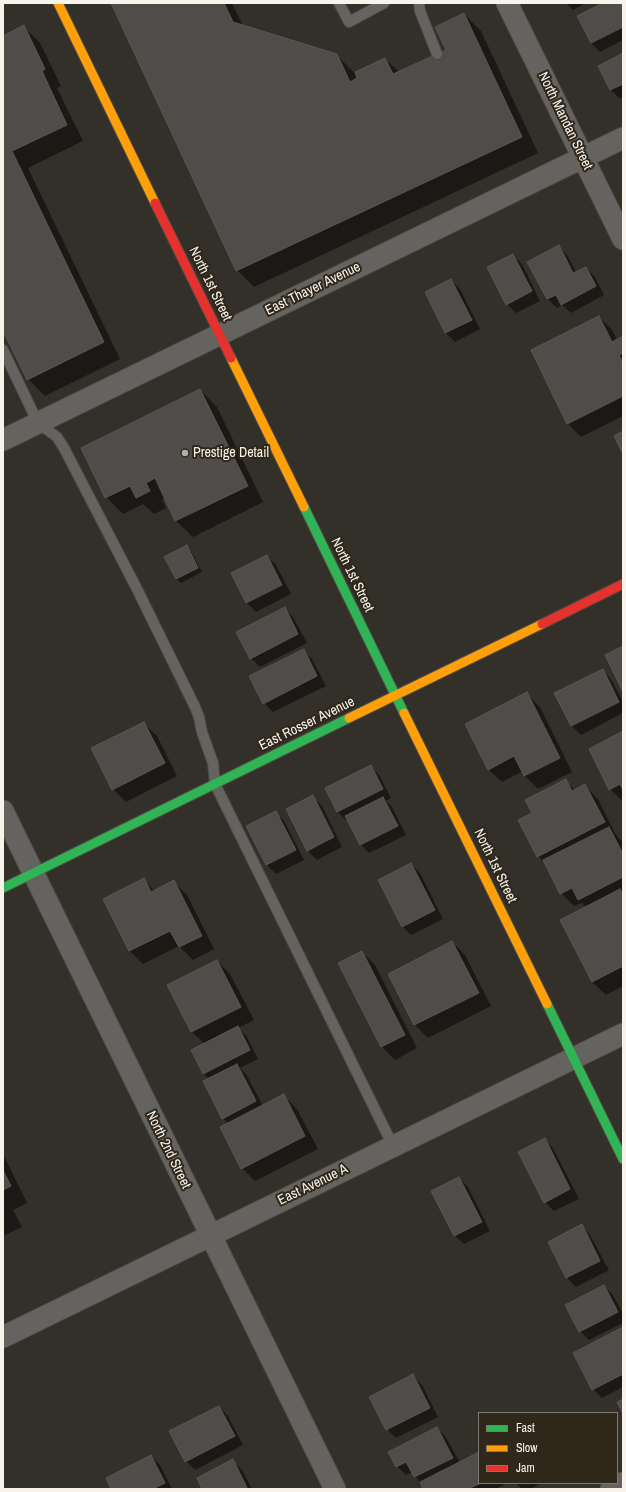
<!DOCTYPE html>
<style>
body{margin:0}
#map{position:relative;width:626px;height:1492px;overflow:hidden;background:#332f29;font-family:"Archivo Narrow",sans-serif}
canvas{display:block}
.frame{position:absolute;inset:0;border:4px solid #f8f3eb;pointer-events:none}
.legend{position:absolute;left:478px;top:1412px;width:140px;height:72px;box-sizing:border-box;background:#2e271a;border:1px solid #7f796e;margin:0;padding:5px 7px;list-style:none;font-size:12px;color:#f8f3eb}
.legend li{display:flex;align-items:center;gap:8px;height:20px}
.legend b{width:20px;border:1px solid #7f796e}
</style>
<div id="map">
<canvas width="626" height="1492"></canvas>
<div class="frame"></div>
<ul class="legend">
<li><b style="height:5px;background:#30b455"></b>Fast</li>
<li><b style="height:5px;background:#ff9f0a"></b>Slow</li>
<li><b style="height:5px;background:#e5322d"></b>Jam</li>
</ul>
</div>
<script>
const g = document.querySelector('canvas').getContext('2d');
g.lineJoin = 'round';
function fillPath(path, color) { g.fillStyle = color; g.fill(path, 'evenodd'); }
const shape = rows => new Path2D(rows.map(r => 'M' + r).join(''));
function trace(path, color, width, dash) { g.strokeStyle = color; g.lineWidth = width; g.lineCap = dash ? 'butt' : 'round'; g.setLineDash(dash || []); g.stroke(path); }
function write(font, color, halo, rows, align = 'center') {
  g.font = font + ' "Archivo Narrow",sans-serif'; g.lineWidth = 4; g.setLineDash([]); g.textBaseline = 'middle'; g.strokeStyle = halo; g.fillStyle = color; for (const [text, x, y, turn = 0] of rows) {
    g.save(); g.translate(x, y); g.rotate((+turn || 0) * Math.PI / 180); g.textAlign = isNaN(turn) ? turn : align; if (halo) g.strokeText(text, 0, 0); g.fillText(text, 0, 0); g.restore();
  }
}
fillPath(shape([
 [112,3,232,3,243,26,337,55,354,73,385,59,399,72,447,50,464,14,481,31,538,153,254,287,237,270],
 [566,3,586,3,573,10],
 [605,3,623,3,623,40,600,52,591,43,578,17],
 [24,27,40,43,61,86,57,88,83,141,28,168,120,359,45,396,28,379,3,328,3,37],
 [623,55,623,97,620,99,611,90,599,67],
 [558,246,567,255,576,272,586,268,595,277,604,295,571,313,562,305,557,308,548,299,528,263],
 [513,255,522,264,540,301,516,313,507,304],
 [451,280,460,289,480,329,455,342,446,333,426,293],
 [599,317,612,330,617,340,623,337,623,416,581,437,568,424,532,350],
 [200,390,217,407,263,502,193,537,176,521,165,498,162,499,166,508,154,514,143,504,123,514,106,497],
 [187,546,191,551,202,572,181,583,176,579],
 [267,556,276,565,291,594,256,612,247,603,232,574],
 [284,608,293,617,307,643,260,667,251,658],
 [303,650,312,659,326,686,273,712,264,703],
 [602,670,611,679,623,702,623,713,581,735,572,726,555,694],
 [527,694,540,707,572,772,538,789,525,776,523,771,502,782,488,769],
 [143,723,157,736,177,776,126,802,113,789],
 [623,732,623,802,610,789],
 [370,766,379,775,391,798,386,801,392,807,406,835,369,853,360,844,348,820,347,821,338,812,326,788],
 [566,781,576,791,585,786,598,799,616,835,623,843,623,986,606,995,592,982,586,907,582,903,574,906,561,893,546,864,538,856,533,813],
 [313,797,322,806,342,847,317,860,308,851,287,810],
 [275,812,284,821,304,860,276,874,267,865,248,827],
 [411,864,420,873,443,919,411,935,402,926],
 [144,880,155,891,174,882,187,895,214,949,193,960,179,946,143,964,130,951,105,899],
 [452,942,465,955,491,1006,428,1038,415,1025,389,974],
 [362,952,375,965,417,1048,395,1060,382,1047],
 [217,961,230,974,254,1020,238,1028,247,1037,258,1059,240,1068,246,1074,263,1106,284,1096,297,1109,318,1149,255,1181,242,1168,229,1124,223,1118,209,1079,203,1073,205,1044,192,1032,169,986],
 [544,1139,553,1148,579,1199,554,1211,545,1202],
 [3,1154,27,1203,13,1210,22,1227,3,1236],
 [459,1178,468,1187,490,1231,464,1244,455,1236,433,1191],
 [582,1226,590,1235,609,1270,576,1287,567,1278,549,1242],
 [604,1286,613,1295,623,1314,623,1323,589,1340,580,1331],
 [623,1329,623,1387,602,1398,593,1389],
 [413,1376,422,1385,438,1417,396,1438,387,1429],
 [219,1407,228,1416,243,1445,195,1470,186,1461],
 [437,1428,446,1437,460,1463,479,1453,479,1483,507,1483,495,1489,424,1489,413,1472,406,1475,397,1466],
 [151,1456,160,1465,172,1489,113,1489],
 [233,1461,242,1470,252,1489,204,1489,198,1478],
 [516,1483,542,1483,530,1489,522,1489]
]), '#0007');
const building = shape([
 [111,3,224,3,233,22,337,54,350,82,357,78,355,72,385,58,393,74,446,50,435,27,464,13,522,137,236,271,111,3],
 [603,3,623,3,623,27,591,43,577,16,603,3],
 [24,25,45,69,42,71,67,125,12,151,104,342,27,380,3,331,3,36,24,25],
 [623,53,623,84,610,90,598,66,623,53],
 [559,245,573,273,586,267,596,286,561,305,556,295,547,299,527,262,559,245],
 [513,254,532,291,506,305,487,267,513,254],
 [451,279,472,320,445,333,425,292,451,279],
 [599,316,612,342,623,336,623,353,619,355,623,363,623,396,567,424,531,350,599,316],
 [200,389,248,486,175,521,155,478,146,483,150,491,136,498,130,486,105,498,81,448,200,389],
 [623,431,623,454,614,436,623,431],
 [187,545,198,568,176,579,164,557,187,545],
 [267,555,282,585,246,603,231,573,267,555],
 [285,607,298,634,250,659,236,632,285,607],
 [623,646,623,692,605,655,623,646],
 [304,649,317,676,263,704,249,676,304,649],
 [603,669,619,702,571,726,554,693,603,669],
 [527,692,560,758,524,776,514,756,488,770,465,724,527,692],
 [144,722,165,763,112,790,91,748,144,722],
 [623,731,623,790,620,784,609,790,589,749,623,731],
 [371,765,383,789,337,812,325,788,371,765],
 [566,779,572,791,585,784,605,822,537,857,518,820,532,813,525,800,566,779],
 [313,795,334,837,307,851,286,809,313,795],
 [383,797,398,826,360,845,345,816,383,797],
 [276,811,296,850,266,865,246,826,276,811],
 [609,827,623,854,623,877,578,900,572,888,560,894,543,860,609,827],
 [411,863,435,910,402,927,378,880,411,863],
 [144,878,151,892,174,880,202,936,179,947,170,931,129,951,103,899,144,878],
 [620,889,623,895,623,966,592,982,560,920,620,889],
 [452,941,479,993,414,1025,388,974,452,941],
 [362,951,405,1035,381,1047,338,963,362,951],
 [217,960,241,1007,191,1032,167,985,217,960],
 [238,1026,250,1050,203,1074,191,1050,238,1026],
 [237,1064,256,1101,222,1119,203,1081,237,1064],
 [284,1094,305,1136,241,1169,220,1127,284,1094],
 [545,1138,570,1189,544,1203,518,1152,545,1138],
 [3,1170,11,1186,3,1190,3,1170],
 [459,1177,482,1222,454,1236,431,1191,459,1177],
 [582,1224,600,1261,566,1278,548,1242,582,1224],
 [604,1285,618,1312,579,1332,565,1305,604,1285],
 [623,1327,623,1374,592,1390,573,1353,623,1327],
 [413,1374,430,1408,386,1430,369,1397,413,1374],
 [623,1399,623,1414,617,1402,623,1399],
 [219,1406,235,1436,185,1462,169,1431,219,1406],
 [437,1427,453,1458,414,1477,406,1462,396,1467,388,1452,437,1427],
 [479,1452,479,1483,481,1483,468,1489,423,1489,420,1482,479,1452],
 [151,1455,165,1483,153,1489,111,1489,106,1478,151,1455],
 [233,1459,247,1488,202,1489,197,1478,233,1459]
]);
fillPath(building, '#504c4a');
trace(building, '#5b5655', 1);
const lane = shape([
 [339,3,349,22,384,3],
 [419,3,420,11,437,54],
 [3,350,38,423,57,437,64,448,137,589,195,707,199,717,202,732,213,763,215,784,393,1146]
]);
const street = shape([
 [507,3,623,239],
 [3,440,623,138],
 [3,811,335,1489],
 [3,1337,623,1034],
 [611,1489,623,1483]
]);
const fast = shape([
 [304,507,404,713],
 [3,888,349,718],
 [547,1004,623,1159]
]);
const slow = shape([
 [58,3,155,203],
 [231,358,304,507],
 [404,713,547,1004],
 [349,718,542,624]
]);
const jam = shape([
 [155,203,231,358],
 [542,624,623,584]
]);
trace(lane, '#4e4a45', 12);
trace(street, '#4e4a45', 23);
trace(fast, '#4e4a45', 11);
trace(slow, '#4e4a45', 11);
trace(jam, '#4e4a45', 11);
trace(lane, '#646360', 10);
trace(street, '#646360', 21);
trace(fast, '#30b455', 9);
trace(slow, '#ff9f0a', 9);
trace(jam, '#e5322d', 9);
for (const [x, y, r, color] of [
 [185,453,4,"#b3aea7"]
]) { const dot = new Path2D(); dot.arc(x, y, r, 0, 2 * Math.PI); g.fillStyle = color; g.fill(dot); trace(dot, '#2e271a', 1.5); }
write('14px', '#f8f3eb', '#2e271a', [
 ["North Mandan Street",565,121,64],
 ["North 1st Street",210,284,64],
 ["East Thayer Avenue",313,289,-26],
 ["North 1st Street",352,575,64],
 ["East Rosser Avenue",307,724,-26],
 ["North 1st Street",495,866,64],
 ["North 2nd Street",168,1150,64],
 ["East Avenue A",313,1185,-26]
]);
write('14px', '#f8f3eb', '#2e271a', [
 ["Prestige Detail",193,453]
], 'left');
</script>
